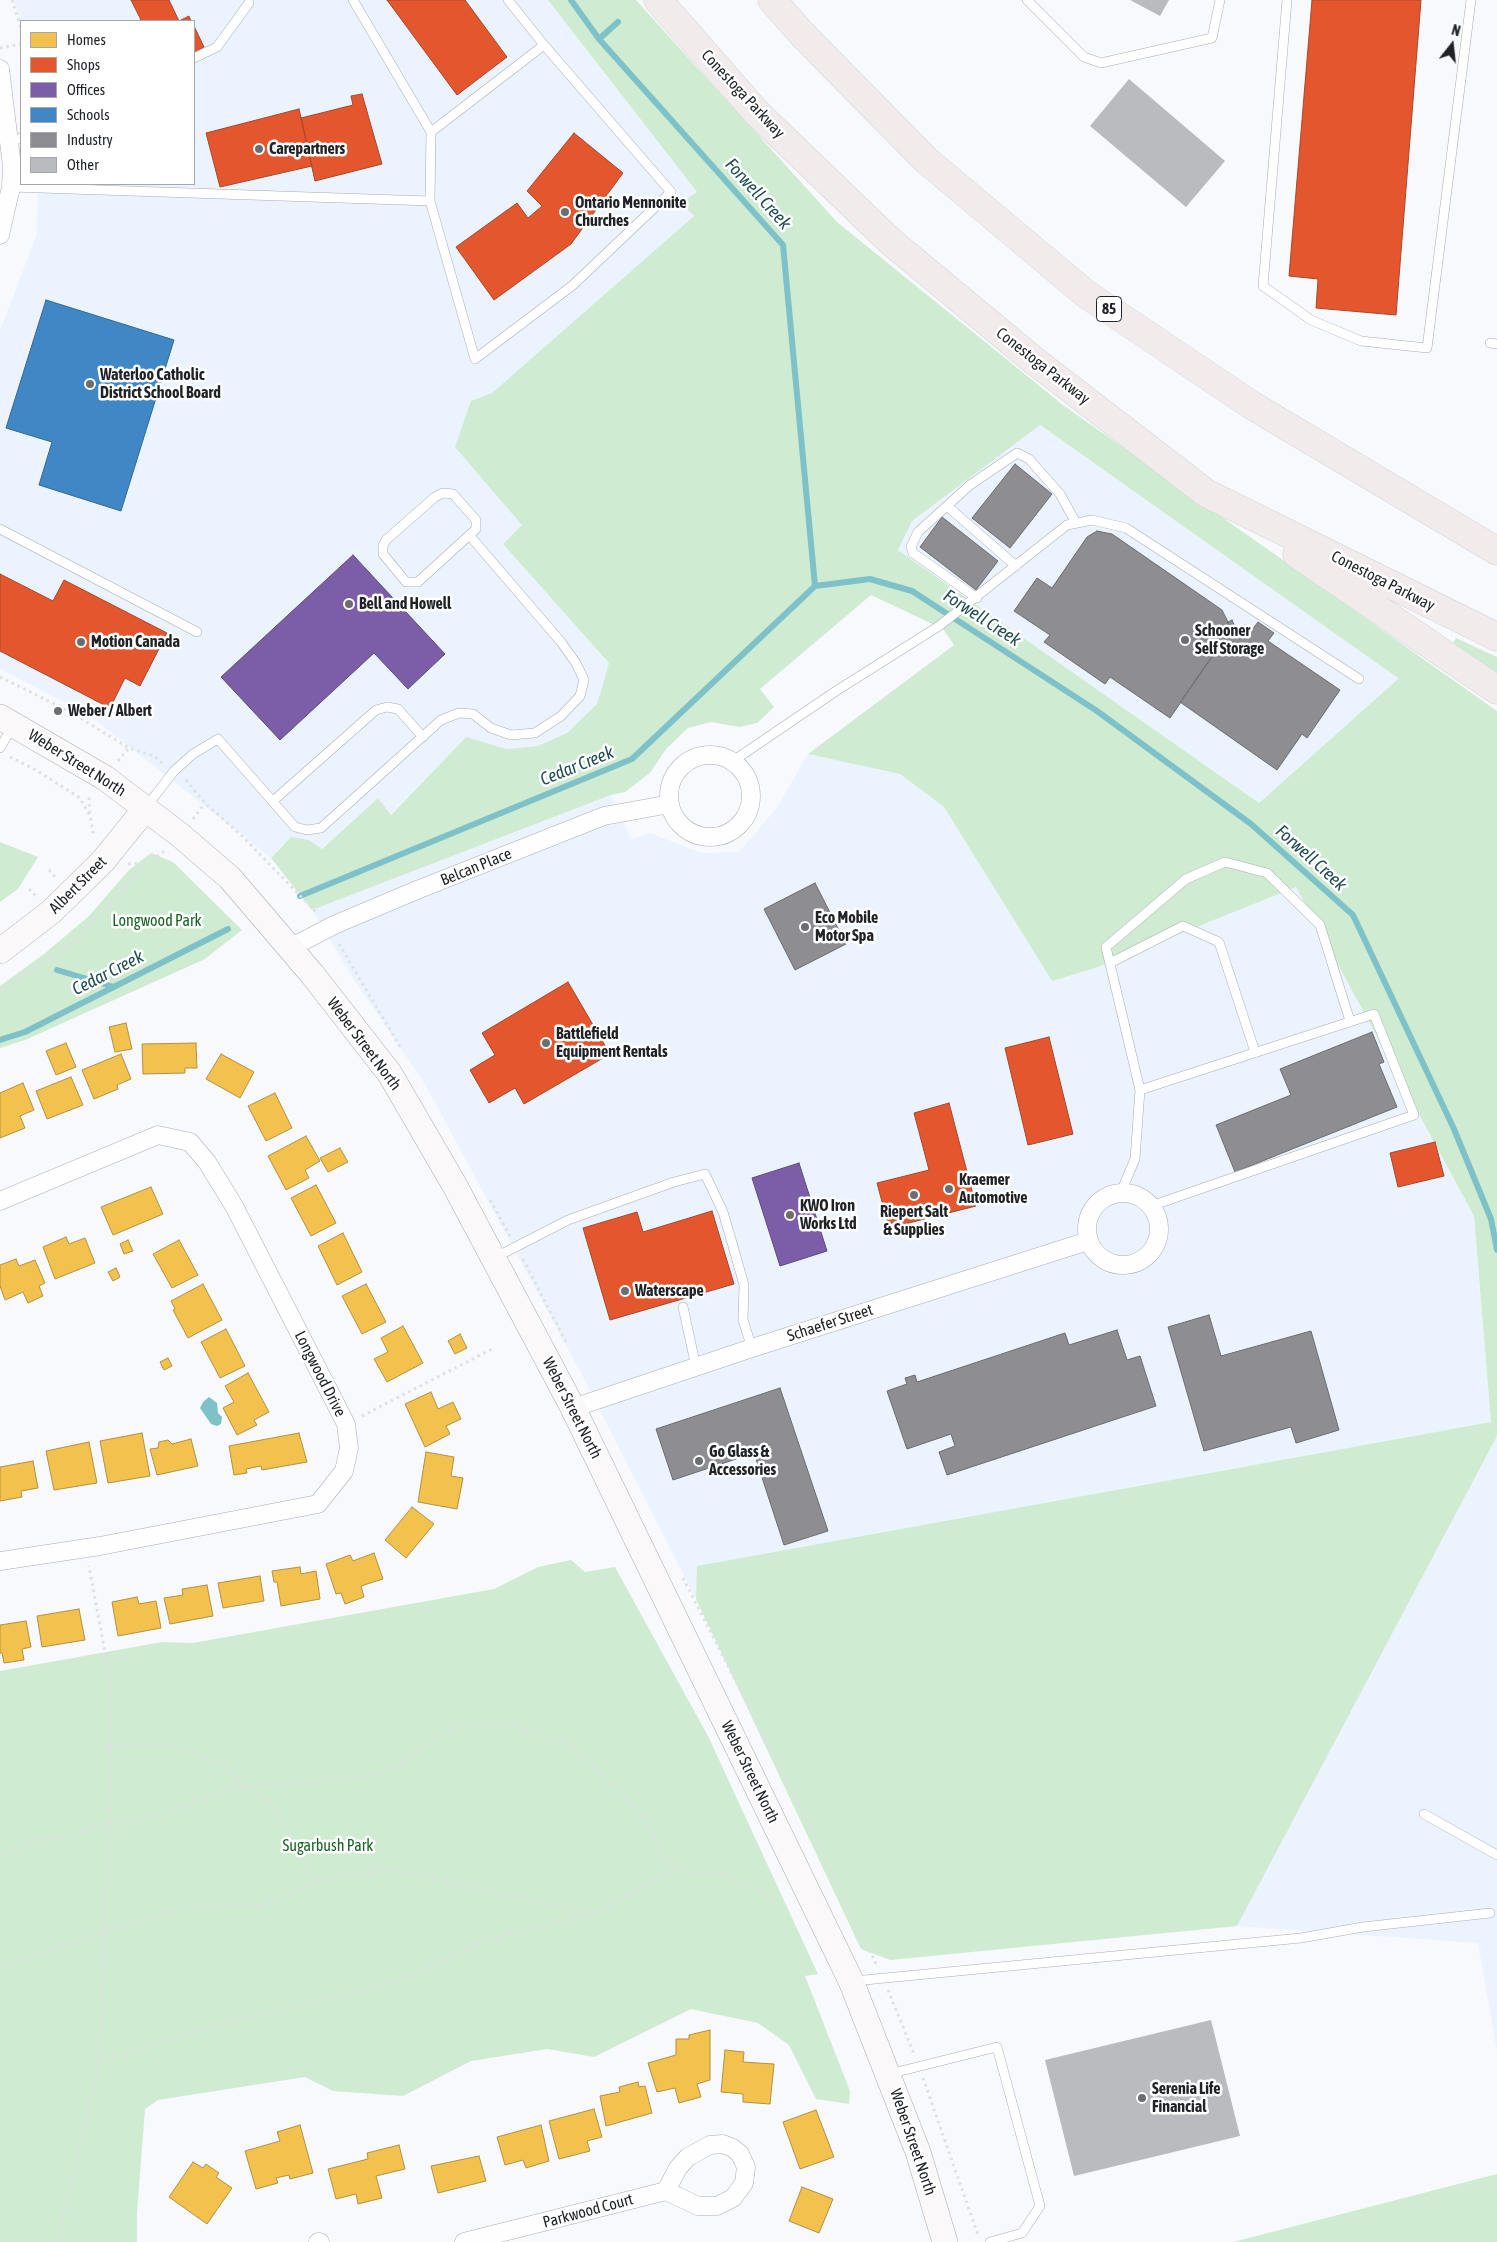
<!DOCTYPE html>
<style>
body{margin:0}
#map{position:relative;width:1497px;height:2242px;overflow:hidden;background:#f7f9fc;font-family:"Asap Condensed",sans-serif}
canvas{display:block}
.legend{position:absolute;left:20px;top:20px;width:175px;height:165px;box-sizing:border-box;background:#fff;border:1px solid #a5a7a8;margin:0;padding:6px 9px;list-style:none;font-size:15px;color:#1f2226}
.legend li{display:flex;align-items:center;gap:10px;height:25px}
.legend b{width:25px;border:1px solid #a5a7a8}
.north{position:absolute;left:1427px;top:20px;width:50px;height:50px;-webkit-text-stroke:4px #fff;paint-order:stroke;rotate:16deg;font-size:14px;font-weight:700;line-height:20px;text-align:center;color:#1f2226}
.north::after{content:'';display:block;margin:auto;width:18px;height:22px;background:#1f2226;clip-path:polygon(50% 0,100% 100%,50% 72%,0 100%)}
</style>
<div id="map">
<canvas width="1497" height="2242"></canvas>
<ul class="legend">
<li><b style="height:14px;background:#f2c14e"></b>Homes</li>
<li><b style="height:14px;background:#e4572e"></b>Shops</li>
<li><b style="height:14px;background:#7b5ea7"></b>Offices</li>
<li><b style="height:14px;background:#3f88c5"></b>Schools</li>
<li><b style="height:14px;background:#8d8d92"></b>Industry</li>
<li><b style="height:14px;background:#b9bbbe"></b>Other</li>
</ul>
<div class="north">N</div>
</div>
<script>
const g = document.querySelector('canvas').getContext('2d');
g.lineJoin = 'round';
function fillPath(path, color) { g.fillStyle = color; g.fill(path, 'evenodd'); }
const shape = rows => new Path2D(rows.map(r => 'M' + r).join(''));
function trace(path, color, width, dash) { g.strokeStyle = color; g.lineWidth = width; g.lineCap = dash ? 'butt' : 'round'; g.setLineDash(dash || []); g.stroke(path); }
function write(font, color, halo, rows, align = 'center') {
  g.font = font + ' "Asap Condensed",sans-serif'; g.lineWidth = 5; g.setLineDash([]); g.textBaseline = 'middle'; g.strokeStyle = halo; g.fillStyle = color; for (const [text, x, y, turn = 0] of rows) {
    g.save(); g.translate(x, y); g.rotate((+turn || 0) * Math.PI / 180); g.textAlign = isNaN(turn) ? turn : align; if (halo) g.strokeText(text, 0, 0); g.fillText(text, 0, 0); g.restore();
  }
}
fillPath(shape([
 [14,0,548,0,697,192,681,203,694,216,492,393,471,401,522,526,503,544,609,663,597,704,567,733,538,746,507,749,466,737,390,815,378,798,321,849,309,840,282,845,271,858,88,714,0,669,0,331,37,234,38,184,194,184,194,21,21,21,21,28],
 [1039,425,1399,678,1259,803,898,550,912,521],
 [808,754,900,774,944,807,1052,981,1095,968,1296,887,1474,1216,1491,1422,698,1566,696,1599,580,1371,425,1084,353,978,312,910,611,795,631,839,650,833,701,853,739,852,777,808],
 [1497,1436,1497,2051,1478,1943,1237,1926]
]), '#ebf3fe');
fillPath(shape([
 [548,0,636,0,837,222,1063,405,1497,711,1497,1436,1237,1926,890,1960,861,1949,696,1599,697,1566,1491,1422,1474,1216,1296,887,1095,968,1052,981,944,807,900,774,808,754,954,645,943,629,871,595,760,689,774,707,757,723,739,727,711,722,688,728,666,749,650,773,625,792,611,795,312,910,271,858,291,837,309,840,322,849,378,798,391,815,466,737,507,749,538,746,567,733,597,704,609,663,503,544,522,525,455,447,471,401,492,393,694,216,681,203,697,192],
 [1040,425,1398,678,1398,679,1259,803,898,550,912,521],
 [1456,638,1497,657,1497,679,1451,647],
 [0,842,38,857,18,889,0,902],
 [151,853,173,862,242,930,205,959,25,1040,0,1048,0,986,44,954,89,916,129,870],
 [571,1560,585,1572,615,1567,708,1736,818,1974,805,1976,850,2091,849,2104,816,2099,789,2045,758,2023,691,2009,594,2057,547,2049,471,2061,403,2096,333,2091,305,2077,158,2100,145,2109,137,2213,137,2242,0,2242,0,1671,162,1642,193,1643,494,1589,538,1567],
 [1497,2174,1497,2242,1233,2242]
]), '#cfecd2');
fillPath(shape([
 [209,1397,217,1403,218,1413,222,1417,221,1424,217,1426,211,1424,200,1408,203,1402]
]), '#7fc1c8');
const homes = shape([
 [126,1023,132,1049,115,1052,109,1027,126,1023],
 [66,1043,76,1067,56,1075,46,1051,66,1043],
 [196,1043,197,1068,185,1068,185,1073,143,1074,142,1044,196,1043],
 [121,1054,131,1079,117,1085,118,1089,94,1099,82,1070,121,1054],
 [221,1054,254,1072,240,1098,206,1079,221,1054],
 [71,1077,83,1105,47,1119,36,1091,71,1077],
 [23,1083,34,1110,20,1116,25,1128,0,1138,0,1093,23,1083],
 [275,1093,292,1128,266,1141,248,1106,275,1093],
 [306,1136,320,1161,305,1170,309,1178,286,1190,268,1156,306,1136],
 [340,1148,348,1162,328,1172,320,1158,340,1148],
 [316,1185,336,1223,311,1236,291,1198,316,1185],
 [151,1187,163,1214,113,1235,101,1207,151,1187],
 [343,1233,362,1272,337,1285,318,1246,343,1233],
 [66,1237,69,1244,85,1238,95,1263,55,1279,43,1247,66,1237],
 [128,1240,133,1251,124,1254,120,1244,128,1240],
 [179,1240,198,1275,172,1288,153,1254,179,1240],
 [16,1259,19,1266,35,1260,45,1283,39,1286,43,1296,28,1303,23,1292,5,1300,0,1286,0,1265,16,1259],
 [116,1268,120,1277,113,1281,108,1272,116,1268],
 [203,1284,222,1320,188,1338,173,1310,175,1309,171,1301,203,1284],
 [366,1284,386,1322,362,1334,342,1296,366,1284],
 [403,1326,423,1363,387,1382,374,1359,388,1352,381,1338,403,1326],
 [226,1329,245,1366,220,1378,201,1342,226,1329],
 [460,1334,467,1348,455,1354,448,1341,460,1334],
 [168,1358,172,1366,164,1370,160,1362,168,1358],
 [248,1373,269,1412,254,1420,257,1425,237,1435,223,1408,234,1402,225,1386,248,1373],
 [431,1392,438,1409,453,1402,461,1419,446,1426,450,1434,425,1447,405,1404,431,1392],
 [142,1433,150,1476,108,1483,100,1441,142,1433],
 [299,1433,307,1462,262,1470,261,1466,246,1469,247,1473,234,1475,229,1446,299,1433],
 [191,1439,198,1466,157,1475,150,1449,158,1448,159,1442,168,1440,172,1444,191,1439],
 [89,1442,97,1483,54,1490,46,1451,89,1442],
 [426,1452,454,1457,451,1476,463,1478,457,1509,418,1502,426,1452],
 [33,1461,38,1488,21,1491,22,1497,0,1501,0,1467,33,1461],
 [412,1507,434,1524,406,1558,385,1540,412,1507],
 [374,1553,383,1579,361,1586,364,1597,345,1604,341,1593,336,1594,326,1564,350,1555,353,1561,374,1553],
 [300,1567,301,1574,316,1571,320,1599,281,1606,277,1582,274,1582,272,1571,300,1567],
 [260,1576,264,1601,223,1608,218,1583,260,1576],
 [207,1585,213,1616,170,1624,164,1598,183,1595,182,1589,207,1585],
 [137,1597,139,1604,156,1601,161,1628,118,1636,112,1602,137,1597],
 [79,1609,85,1640,42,1647,37,1616,79,1609],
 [26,1621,31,1647,22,1649,24,1660,4,1663,2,1653,0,1653,0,1625,26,1621],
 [710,2030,710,2080,697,2084,701,2097,679,2103,675,2088,657,2092,648,2063,676,2055,676,2039,689,2039,689,2035,710,2030],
 [725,2050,744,2052,743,2062,774,2064,770,2104,743,2102,743,2094,721,2092,725,2050],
 [638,2082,639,2087,645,2086,652,2113,606,2126,600,2096,620,2092,619,2087,638,2082],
 [594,2109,602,2137,587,2141,590,2151,559,2159,549,2121,594,2109],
 [816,2110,834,2157,800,2169,783,2122,816,2110],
 [300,2125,313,2173,290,2179,289,2175,276,2178,278,2183,256,2189,245,2151,280,2141,277,2132,300,2125],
 [541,2125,549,2161,526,2168,523,2160,505,2165,497,2137,541,2125],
 [399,2145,405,2169,376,2176,382,2198,358,2204,356,2194,336,2199,328,2169,368,2159,367,2153,399,2145],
 [479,2156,486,2181,438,2193,431,2166,479,2156],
 [193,2162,203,2168,206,2164,219,2173,216,2177,232,2188,207,2224,169,2197,193,2162],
 [802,2187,833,2199,819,2233,789,2221,802,2187]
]);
fillPath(homes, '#f2c14e');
trace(homes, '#b39142', 1);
const shops = shape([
 [131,0,169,0,179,21,189,16,191,21,137,21,141,20,131,0],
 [387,0,465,0,507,57,457,95,387,0],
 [1312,0,1421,0,1396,315,1316,308,1318,279,1289,276,1312,0],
 [194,26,204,47,194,52,194,26],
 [362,94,382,164,315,181,301,118,353,105,351,96,362,94],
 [299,109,312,166,220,187,206,133,299,109],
 [574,133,623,173,571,244,494,300,456,247,517,203,528,218,542,206,527,191,574,133],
 [0,574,53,601,64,580,167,633,140,686,125,678,110,708,0,651,0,574],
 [568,982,610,1054,524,1104,515,1088,489,1103,470,1070,495,1055,482,1033,568,982],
 [1049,1037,1073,1134,1028,1145,1005,1048,1049,1037],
 [949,1103,976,1206,889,1228,877,1183,929,1170,914,1113,949,1103],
 [1435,1142,1444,1176,1398,1187,1390,1153,1435,1142],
 [712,1211,734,1284,610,1320,583,1228,637,1212,643,1232,712,1211]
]);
fillPath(shops, '#e4572e');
trace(shops, '#a9472c', 1);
const offices = shape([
 [353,555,445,654,408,689,374,653,280,740,221,677,353,555],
 [799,1163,827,1251,780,1266,752,1178,799,1163]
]);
fillPath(offices, '#7b5ea7');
trace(offices, '#5f4c80', 1);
const schools = shape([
 [46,300,174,340,121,511,39,485,52,442,6,428,46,300]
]);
fillPath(schools, '#3f88c5');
trace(schools, '#356995', 1);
const industry = shape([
 [1015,464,1052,494,1010,548,972,518,1015,464],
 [942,517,998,561,976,590,920,547,942,517],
 [1097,531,1112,534,1222,610,1228,622,1227,635,1170,718,1110,677,1105,684,1044,642,1050,635,1014,611,1037,578,1052,588,1087,537,1097,531],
 [1232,620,1236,629,1245,625,1252,630,1258,622,1274,633,1268,641,1340,690,1307,738,1302,734,1277,770,1180,702,1227,635,1228,622,1232,620],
 [815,883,846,944,795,970,764,909,815,883],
 [1372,1032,1384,1062,1379,1064,1397,1107,1235,1172,1216,1125,1291,1095,1280,1069,1372,1032],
 [1209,1315,1221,1356,1311,1331,1339,1430,1296,1443,1291,1427,1204,1451,1168,1327,1209,1315],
 [1117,1330,1127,1360,1140,1356,1156,1406,947,1475,939,1452,955,1446,951,1434,907,1449,887,1391,907,1384,905,1378,915,1375,917,1382,1065,1333,1069,1345,1117,1330],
 [780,1388,828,1531,784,1545,754,1453,673,1480,656,1429,780,1388]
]);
fillPath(industry, '#8d8d92');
trace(industry, '#6c6d72', 1);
trace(shape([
 [571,0,599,39,783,245,815,586],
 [599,39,618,22],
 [815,586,870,579,912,591,1097,711,1251,824,1353,915,1454,1129,1491,1219,1497,1250],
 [300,896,632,759,815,586],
 [57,970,114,987],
 [0,1040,25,1032,228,929]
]), '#7fc1c8', 6);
fillPath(shape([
 [1130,0,1169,0,1160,16],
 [1129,79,1225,161,1186,207,1090,126],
 [1211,2020,1240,2136,1074,2176,1045,2060]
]), '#b9bbbe');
const lane = shape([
 [353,0,431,132],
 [508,0,544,45],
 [1027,0,1084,57,1101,63,1212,38,1220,0],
 [1287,0,1263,286,1311,320,1361,341,1427,348,1471,0],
 [194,58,217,47,249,3],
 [9,142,21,138],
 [11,187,430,201,475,359,573,285,671,192,544,45,431,132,430,201],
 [1490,343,1497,344],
 [443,493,453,494,476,520,476,529,418,582,406,582,383,554,383,546,386,540,435,497,443,493],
 [947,506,1016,566],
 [0,529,197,632],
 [977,598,913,553,911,547,918,532,970,485,1017,453,1029,459,1060,494,1076,523],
 [0,748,12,727],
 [733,761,836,691,939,626,1067,525,1092,520,1126,528,1359,679],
 [273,801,376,710,387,707,398,709,423,737],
 [147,806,174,771,193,754,218,739,295,827,307,830,321,828,441,720,459,713,473,714,491,728,511,735,535,733,561,716,580,696,584,680,576,663,561,642,470,536],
 [1110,963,1183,926,1219,942,1255,1052],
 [1140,1090,1106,947,1186,879,1225,862,1267,873,1320,925,1350,1021],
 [1121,1192,1135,1159,1140,1090,1374,1014,1414,1115,1151,1206],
 [496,1257,568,1220,674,1182,705,1174,723,1212,733,1246,744,1285,743,1320,752,1348],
 [683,1307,696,1367],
 [1424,1814,1497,1855],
 [854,1981,1301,1938,1363,1927,1490,1913],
 [889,2074,997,2047,1040,2206,1022,2233,990,2242]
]);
const street = shape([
 [0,69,12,166,11,187,0,235],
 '669 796a41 41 0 1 1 82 0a41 41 0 1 1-82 0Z',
 [290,948,334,925,417,890,604,816,670,804],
 '1087 1229a36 36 0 1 1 72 0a36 36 0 1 1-72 0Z',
 [0,1201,158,1135,190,1142,207,1162,234,1206,346,1424,349,1448,344,1471,318,1504,100,1546,0,1561],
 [573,1408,752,1348,1088,1241],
 [318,2242,320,2242],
 [464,2242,666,2191,698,2206,717,2206,733,2198,744,2183,746,2167,740,2154,733,2148,723,2144,710,2145,688,2157,678,2168,666,2191]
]);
const secondary = shape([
 [0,717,105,778,180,835,230,878,312,974,390,1074,455,1186,573,1408,851,1981,918,2152,945,2242],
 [0,951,51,912,103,861,146,808]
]);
const highway = shape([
 [658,0,758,114,890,241,1032,359,1206,493,1497,637],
 [772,0,803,35,926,160,1086,294,1253,406,1497,551],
 [1297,554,1497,690]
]);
trace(lane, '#aaadb0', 10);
trace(street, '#aaadb0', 19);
trace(secondary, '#aaadb0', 26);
trace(highway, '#d3d5d7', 29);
trace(shape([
 [12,0,21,28],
 [0,48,21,44],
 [0,677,67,710,129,748,154,756,162,763],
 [10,757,36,770,80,798,90,816,94,837],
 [118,761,129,748],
 [186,780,205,803,242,836,318,914],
 [90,813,89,799,91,796],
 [193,819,205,803],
 [128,864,147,863],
 [49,870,55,877],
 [29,889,36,896],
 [339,944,402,1050],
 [0,991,81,936,147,863,166,850],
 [490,1200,510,1236],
 [523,1259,566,1342],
 [362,1416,494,1348],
 [683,1578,791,1789,877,1966],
 [110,1747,172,1746,220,1762,247,1789,270,1802,314,1882],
 [0,1856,36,1840,71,1836,109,1823,162,1816,228,1789,370,1777,393,1769,441,1735,463,1724,505,1723,573,1746,648,1820,659,1852,678,1869,694,1874,728,1875,740,1884,757,1889,766,1897,779,1897],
 [0,1968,104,1931,190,1908,268,1905,314,1882,390,1870,594,1914],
 [888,1990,914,2054],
 [100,2062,219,2025,399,1981,487,1940,594,1914,678,1869],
 [923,2078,978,2235],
 [57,2242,100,2062,109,1823,110,1680,89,1566]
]), '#dee0e1', 3, [2.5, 4]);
trace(lane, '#fefeff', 9);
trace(street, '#fefeff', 18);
trace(secondary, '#faf8f9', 25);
trace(highway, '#f2ebec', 28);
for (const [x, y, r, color] of [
 [259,149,5,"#6b6d71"],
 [565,212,5,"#6b6d71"],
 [90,384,5,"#6b6d71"],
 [349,604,5,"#6b6d71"],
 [1185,640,5,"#6b6d71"],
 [81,642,5,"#6b6d71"],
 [58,711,5,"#6b6d71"],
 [805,927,5,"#6b6d71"],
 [546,1043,5,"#6b6d71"],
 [949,1189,5,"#6b6d71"],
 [914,1195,5,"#6b6d71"],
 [790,1215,5,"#6b6d71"],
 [625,1291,5,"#6b6d71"],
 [699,1461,5,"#6b6d71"],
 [1142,2098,5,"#6b6d71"]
]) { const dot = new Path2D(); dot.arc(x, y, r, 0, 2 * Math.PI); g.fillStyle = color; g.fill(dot); trace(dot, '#fff', 2); }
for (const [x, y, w] of [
 [1109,309,25]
]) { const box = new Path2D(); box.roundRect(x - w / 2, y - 12.5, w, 25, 4); g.fillStyle = '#fff'; g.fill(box); trace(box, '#1f2226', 1); }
write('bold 15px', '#1f2226', null, [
 ["85",1109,309]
]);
write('16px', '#1f2226', '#fff', [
 ["Conestoga Parkway",743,94,47],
 ["Conestoga Parkway",1043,366,38],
 ["Conestoga Parkway",1383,581,27],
 ["Weber Street North",77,763,32],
 ["Belcan Place",476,867,-22],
 ["Albert Street",78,885,-45],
 ["Weber Street North",364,1044,53],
 ["Schaefer Street",830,1323,-18],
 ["Longwood Drive",320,1374,63],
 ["Weber Street North",572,1408,63],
 ["Weber Street North",750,1772,64],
 ["Weber Street North",913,2142,71],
 ["Parkwood Court",588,2211,-15]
]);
write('bold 16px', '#1f2226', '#fff', [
 ["Carepartners",269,149],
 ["Ontario Mennonite",575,203],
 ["Churches",575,221],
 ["Waterloo Catholic",100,375],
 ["District School Board",100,393],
 ["Bell and Howell",359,604],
 ["Schooner",1195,631],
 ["Self Storage",1195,649],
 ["Motion Canada",91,642],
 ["Weber / Albert",68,711],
 ["Eco Mobile",815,918],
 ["Motor Spa",815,936],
 ["Battlefield",556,1034],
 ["Equipment Rentals",556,1052],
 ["Kraemer",959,1180],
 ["Automotive",959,1198],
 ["KWO Iron",800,1206],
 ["Works Ltd",800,1224],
 ["Riepert Salt",914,1212,"center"],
 ["& Supplies",914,1230,"center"],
 ["Waterscape",635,1291],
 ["Go Glass &",709,1452],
 ["Accessories",709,1470],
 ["Serenia Life",1152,2089],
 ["Financial",1152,2107]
], 'left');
write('16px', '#186223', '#fff', [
 ["Longwood Park",157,921],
 ["Sugarbush Park",328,1846]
]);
write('italic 18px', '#224d51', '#fff', [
 ["Forwell Creek",758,194,48],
 ["Forwell Creek",982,618,33],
 ["Cedar Creek",577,766,-22],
 ["Forwell Creek",1311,858,42],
 ["Cedar Creek",108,973,-27]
]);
</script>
